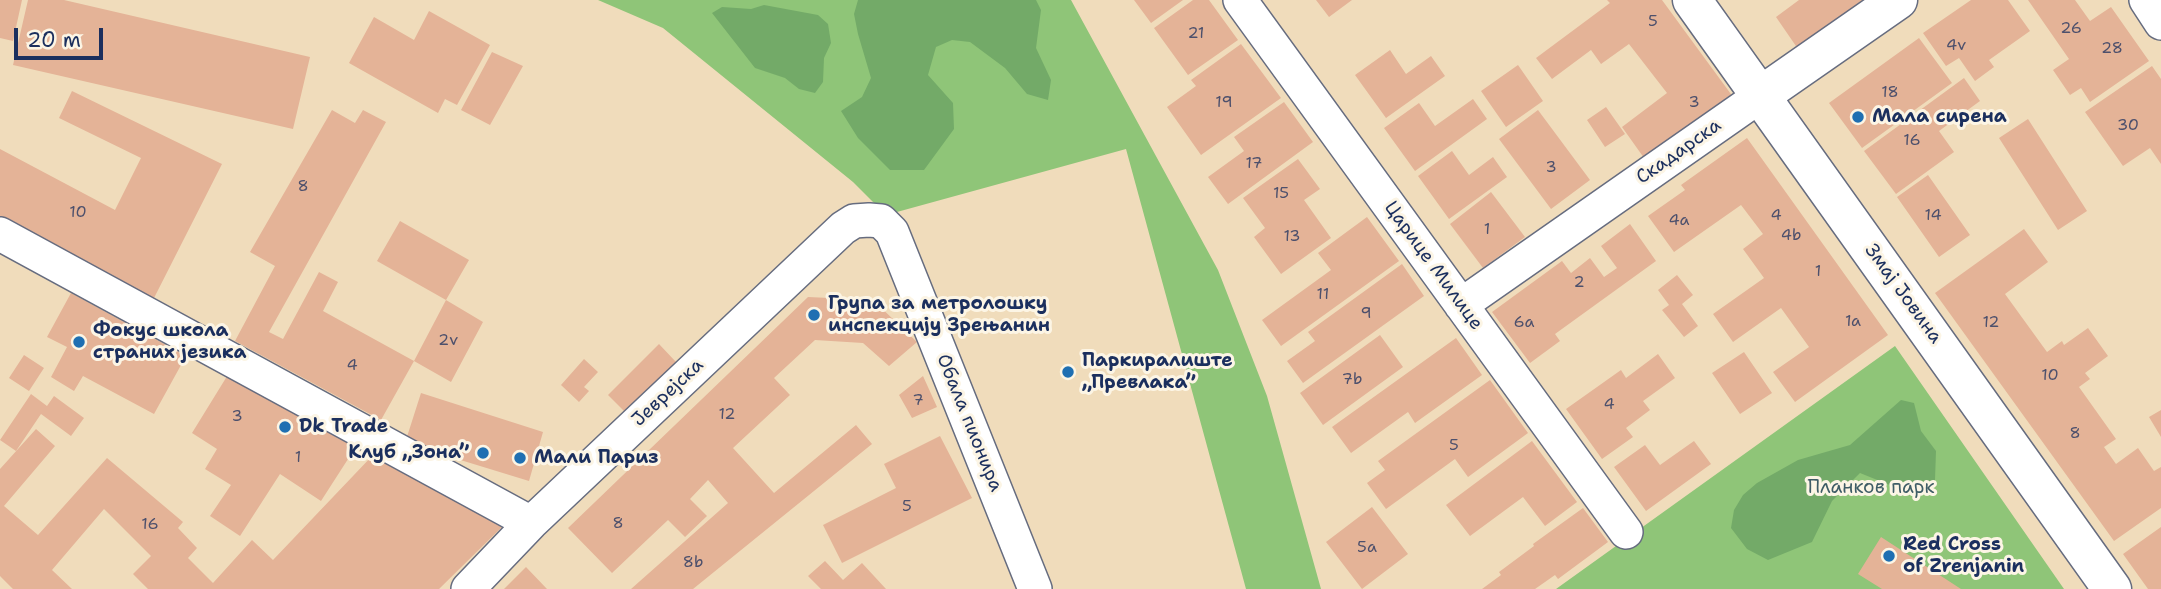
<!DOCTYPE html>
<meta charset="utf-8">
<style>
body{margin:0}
#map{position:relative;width:2161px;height:589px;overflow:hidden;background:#f0dcbb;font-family:"Shantell Sans",sans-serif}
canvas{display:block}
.scale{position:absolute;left:14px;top:28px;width:89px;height:32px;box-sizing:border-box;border:4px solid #1b2f5e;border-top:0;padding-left:9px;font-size:21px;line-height:24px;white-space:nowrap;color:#1b2f5e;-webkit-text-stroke:5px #fcf5e5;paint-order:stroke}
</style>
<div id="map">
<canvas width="2161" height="589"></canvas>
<div class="scale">20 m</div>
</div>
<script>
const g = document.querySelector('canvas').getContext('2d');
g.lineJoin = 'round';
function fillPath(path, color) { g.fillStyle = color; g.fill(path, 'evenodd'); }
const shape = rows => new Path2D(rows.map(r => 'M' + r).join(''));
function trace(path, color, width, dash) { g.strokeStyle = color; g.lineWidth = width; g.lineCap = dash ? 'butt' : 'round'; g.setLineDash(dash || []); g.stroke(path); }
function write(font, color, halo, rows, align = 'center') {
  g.font = font + ' "Shantell Sans",sans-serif'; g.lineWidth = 6; g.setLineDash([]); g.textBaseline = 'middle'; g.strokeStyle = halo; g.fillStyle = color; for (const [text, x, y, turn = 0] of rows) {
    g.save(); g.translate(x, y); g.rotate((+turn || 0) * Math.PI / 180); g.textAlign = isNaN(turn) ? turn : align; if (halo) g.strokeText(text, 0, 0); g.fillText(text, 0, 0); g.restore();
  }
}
fillPath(shape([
 [598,0,1071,0,1218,270,1267,396,1321,589,1246,589,1126,149,886,215,853,182,663,28],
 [1895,346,2064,589,1556,589]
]), '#8fc578');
fillPath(shape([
 [858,0,1036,0,1041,10,1036,48,1051,80,1048,100,1027,94,1005,68,970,42,952,40,936,47,928,75,953,103,954,129,924,170,890,170,858,138,841,111,862,97,871,78,858,34,854,14],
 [764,5,818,15,828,24,831,43,824,58,823,82,815,93,799,89,785,78,755,68,712,13,722,7,751,9],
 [1901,400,1914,403,1921,431,1936,451,1935,480,1917,496,1860,473,1832,501,1812,542,1768,560,1747,549,1731,528,1734,510,1743,495,1757,483,1798,460,1850,445]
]), '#73aa68');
fillPath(shape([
 [0,0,22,0,13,41,0,38],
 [28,0,64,0,310,57,293,129,13,65],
 [1134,0,1183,0,1151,23],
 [1193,0,1209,0,1238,40,1188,75,1154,28],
 [1316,0,1352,0,1329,17],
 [1607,0,1662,0,1736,101,1649,165,1622,127,1667,93,1629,44,1601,64,1591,50,1552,79,1536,58,1610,3],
 [1799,0,1868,0,1798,49,1776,17],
 [1971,0,2008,0,2030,31,1989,60,1994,67,1975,81,1959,58,1946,66,1923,33],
 [2028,0,2075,0,2090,21,2111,7,2149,61,2090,102,2081,88,2070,95,2053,70,2069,59],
 [429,11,490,45,457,105,445,99,438,113,349,63,374,17,414,40],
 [1919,38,1952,83,1862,148,1829,103],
 [1241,44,1281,98,1201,155,1167,107,1196,86,1191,80],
 [1390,50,1406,74,1431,56,1445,76,1386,118,1355,75],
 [492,52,523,66,490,125,461,110],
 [1518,65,1543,101,1506,127,1481,91],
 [2152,66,2161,79,2161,164,2150,148,2123,166,2085,112],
 [1964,78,1980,101,1939,131,1954,152,1896,194,1864,151],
 [72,91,222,164,154,298,0,216,0,149,115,210,141,158,59,118],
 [1473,99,1487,119,1415,171,1384,128,1419,103,1435,126],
 [1284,102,1313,142,1228,204,1208,177,1244,151,1234,137],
 [1606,107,1625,134,1605,147,1587,120],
 [332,110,355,123,363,110,386,122,269,332,283,339,319,272,338,282,323,311,414,361,381,420,235,341,275,266,250,252],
 [1538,110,1590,180,1551,209,1499,139],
 [2028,119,2087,211,2058,230,1999,138],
 [1747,138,1888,335,1795,402,1773,372,1809,347,1781,308,1733,342,1713,314,1764,278,1743,249,1763,234,1741,205,1674,252,1648,216,1685,190,1681,185],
 [1452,151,1469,175,1493,157,1507,177,1449,219,1418,176],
 [1298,159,1320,189,1304,200,1331,238,1281,274,1254,237,1265,228,1243,198],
 [1928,175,1970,235,1939,257,1897,197],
 [1491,192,1525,237,1483,268,1450,224],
 [1367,217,1399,261,1281,346,1262,320,1331,270,1318,253],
 [400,221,469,260,446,300,377,261],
 [1630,224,1656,261,1555,334,1560,341,1530,363,1492,312,1562,261,1571,273,1590,258,1604,277,1617,268,1601,246],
 [2024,229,2048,262,2005,294,2047,352,2062,341,2064,345,2088,328,2108,356,2085,373,2090,379,2079,387,2116,439,2104,447,2116,464,2138,448,2154,471,2161,467,2161,508,2114,541,1935,293],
 [1402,264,1424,296,1303,383,1287,361,1315,341,1308,332],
 [1677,275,1693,295,1682,304,1698,326,1684,337,1662,310,1669,305,1658,290],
 [71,293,186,356,154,414,83,376,74,391,51,377,67,347,47,337],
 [808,297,873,300,917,342,889,366,863,343,815,340,774,378,790,395,733,448,774,493,856,425,872,444,693,589,631,589,728,503,708,480,690,499,707,516,685,537,668,520,612,573,568,528],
 [446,300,483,322,451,382,414,361],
 [1380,335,1403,367,1323,425,1300,393],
 [1456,338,1482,375,1415,423,1408,412,1351,453,1332,427],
 [659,344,676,362,625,412,608,395],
 [1744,352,1772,393,1740,414,1712,373],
 [1658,354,1675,378,1643,401,1650,410,1626,428,1633,437,1602,459,1566,409,1621,370,1626,378],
 [24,355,44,368,29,391,9,378],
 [584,359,598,372,584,387,589,391,579,402,561,385],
 [229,373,359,442,321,501,280,474,240,536,210,516,231,485,205,469,217,449,192,433],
 [923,376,937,407,912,418,899,395],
 [1490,380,1528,433,1468,477,1455,459,1386,509,1367,483,1385,470,1378,461],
 [421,393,543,432,529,481,405,443],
 [31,394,47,406,54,396,84,418,71,436,41,414,16,451,0,440],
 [2161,410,2161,437,2149,417],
 [36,429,55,446,4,506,38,535,107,458,183,522,178,528,197,548,188,558,213,583,252,540,273,560,373,455,503,526,439,589,148,589,133,574,151,556,104,509,52,570,72,589,13,589,0,576,0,469],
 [940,436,972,498,842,563,823,525,896,488,884,464],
 [1532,441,1577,502,1545,526,1523,497,1470,536,1446,505],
 [1694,441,1711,464,1646,511,1614,467,1645,445,1660,465],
 [1372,507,1408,554,1362,589,1326,542],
 [1583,508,1608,542,1558,579,1555,575,1535,589,1482,589,1501,575,1499,572,1534,546,1533,544],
 [2161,527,2161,589,2148,589,2123,554],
 [1881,537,1961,589,1882,589,1858,574],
 [825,561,843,580,862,563,886,589,821,589,808,576],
 [526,567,547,589,504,589]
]), '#e4b397');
const street = shape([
 [1240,0,1626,532],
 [2146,0,2161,23],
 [0,234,531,523],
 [1461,305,1760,96],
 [468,589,531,523,843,228,854,221,869,220,881,221,892,232,1035,589]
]);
const secondary = shape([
 [1692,0,2112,589],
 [1760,96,1898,0]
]);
trace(street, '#666c7f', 36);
trace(secondary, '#666c7f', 41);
trace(street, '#fff', 33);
trace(secondary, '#fff', 38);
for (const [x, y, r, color] of [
 [1858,117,7,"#1f6fb2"],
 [814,315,7,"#1f6fb2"],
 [79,342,7,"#1f6fb2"],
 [1068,372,7,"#1f6fb2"],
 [285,427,7,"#1f6fb2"],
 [483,453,7,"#1f6fb2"],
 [520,458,7,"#1f6fb2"],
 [1889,556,7,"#1f6fb2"]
]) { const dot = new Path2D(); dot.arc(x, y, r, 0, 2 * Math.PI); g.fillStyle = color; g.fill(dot); trace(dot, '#fcf5e5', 2.5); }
write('16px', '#4d506c', null, [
 ["5",1653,22],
 ["26",2071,29],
 ["21",1196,34],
 ["4v",1956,46],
 ["28",2112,49],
 ["18",1890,93],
 ["19",1224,103],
 ["3",1694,103],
 ["30",2128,126],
 ["16",1912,141],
 ["17",1254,164],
 ["3",1551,168],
 ["8",303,187],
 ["15",1281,194],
 ["10",78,213],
 ["4",1776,216],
 ["14",1933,216],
 ["4a",1679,221],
 ["1",1487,230],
 ["4b",1791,236],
 ["13",1292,237],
 ["1",1818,272],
 ["2",1579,283],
 ["11",1323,295],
 ["9",1366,314],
 ["1a",1853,322],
 ["6a",1524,323],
 ["12",1991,323],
 ["2v",448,341],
 ["4",352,366],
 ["10",2050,376],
 ["7b",1352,380],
 ["7",918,401],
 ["4",1609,405],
 ["12",727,415],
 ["3",237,417],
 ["8",2075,434],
 ["5",1454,446],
 ["1",298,458],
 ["5",907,507],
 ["8",618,524],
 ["16",150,525],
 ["5a",1367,548],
 ["8b",693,563]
]);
write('bold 19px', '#1b2f5e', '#fcf5e5', [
 ["Мала сирена",1872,117],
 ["Група за метролошку",828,304],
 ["инспекцију Зрењанин",828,326],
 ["Фокус школа",93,331],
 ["страних језика",93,353],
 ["Паркиралиште",1082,361],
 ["„Превлака”",1082,383],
 ["Dk Trade",299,427],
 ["Клуб „Зона”",469,453,"right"],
 ["Мали Париз",534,458],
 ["Red Cross",1903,545],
 ["of Zrenjanin",1903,567]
], 'left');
write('19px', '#1b2f5e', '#fcf5e5', [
 ["Скадарска",1679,152,-35],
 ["Царице Милице",1433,266,54],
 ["Змај Јовина",1903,294,54],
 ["Јеврејска",668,393,-43],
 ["Обала пионира",969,423,68]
]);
write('19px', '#3e5c66', '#fcf5e5', [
 ["Планков парк",1871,488]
]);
</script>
